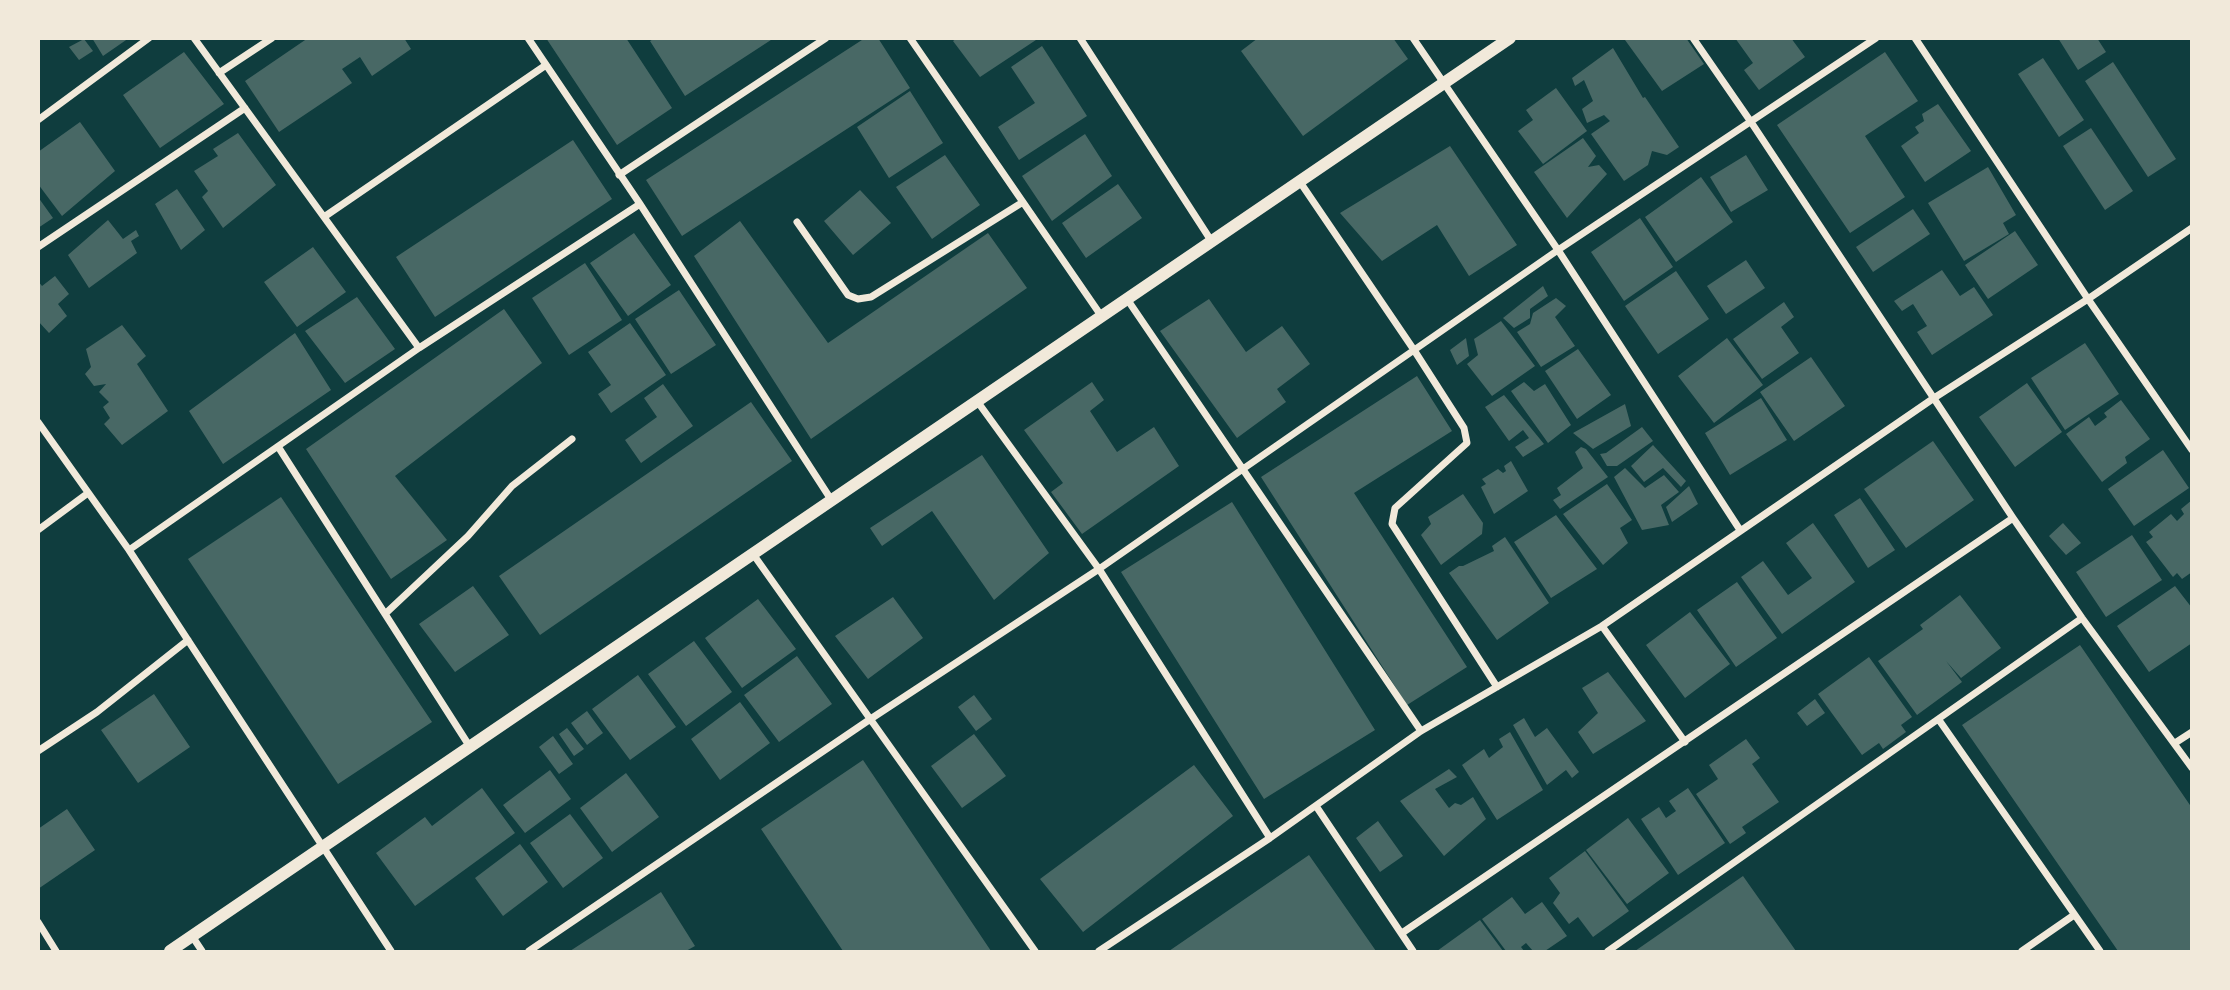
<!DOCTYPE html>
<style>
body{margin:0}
#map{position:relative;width:2230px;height:990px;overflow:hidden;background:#0f3d3e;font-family:"IBM Plex Sans",sans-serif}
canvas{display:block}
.frame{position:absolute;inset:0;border:40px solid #f1e9da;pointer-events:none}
</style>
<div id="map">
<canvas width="2230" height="990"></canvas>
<div class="frame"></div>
</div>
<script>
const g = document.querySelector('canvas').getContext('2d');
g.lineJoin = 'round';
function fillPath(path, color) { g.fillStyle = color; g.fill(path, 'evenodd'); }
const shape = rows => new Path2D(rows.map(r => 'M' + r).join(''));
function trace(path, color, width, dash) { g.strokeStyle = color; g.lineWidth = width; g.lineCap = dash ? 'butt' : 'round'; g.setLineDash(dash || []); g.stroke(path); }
fillPath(shape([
 [92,38,129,38,103,56],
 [308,38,404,38,411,49,372,76,360,57,342,69,352,83,279,132,245,81],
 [546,38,626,38,672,108,617,145],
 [655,38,774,38,685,96,650,41],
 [865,38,878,38,910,88,682,236,646,180],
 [957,38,1039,38,980,77,953,41],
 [1258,38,1393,38,1408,59,1303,136,1241,51],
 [1627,38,1686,38,1704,64,1662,91,1625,40],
 [1735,38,1791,38,1805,57,1759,90,1744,70,1753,63],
 [2058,38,2097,38,2106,52,2078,70],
 [84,39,93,51,79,60,69,47],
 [1042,46,1087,116,1019,160,998,127,1035,103,1011,67],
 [1613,48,1643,98,1645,97,1679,147,1667,155,1652,151,1648,165,1624,181,1591,134,1610,121,1604,115,1587,123,1582,109,1593,101,1584,80,1575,86,1572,78],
 [184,52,224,104,160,148,123,95],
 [1885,52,1918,101,1865,136,1905,197,1850,233,1777,125],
 [2043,58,2084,120,2059,137,2018,74],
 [2113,62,2176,159,2148,177,2085,81],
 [1556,88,1587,131,1543,164,1518,131,1533,120,1526,110],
 [910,91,943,143,889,178,857,127],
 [1938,104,1971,151,1925,182,1901,146,1919,133,1915,127,1924,121,1922,114],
 [80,122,115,171,62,216,38,184,38,152],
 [2091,128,2133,191,2105,210,2063,146],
 [238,133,276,185,223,228,202,197,208,191,194,171,218,156,213,149],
 [1085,134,1112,176,1052,221,1022,176],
 [1583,138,1596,156,1588,167,1599,165,1607,174,1567,218,1534,172],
 [573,140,612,199,435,317,396,257],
 [1450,146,1517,245,1469,276,1437,225,1382,261,1340,213],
 [945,155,980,205,932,239,896,187],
 [1746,155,1768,190,1731,212,1710,177],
 [1988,167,2016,215,2003,223,2009,234,1964,261,1928,203],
 [1701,177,1733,222,1676,262,1645,217],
 [1118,184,1142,218,1086,258,1062,223],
 [177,189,205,230,181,250,155,204],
 [860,190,891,223,853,255,824,221],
 [38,197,53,218,38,228],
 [1913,209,1930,234,1873,272,1856,247],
 [1640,218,1673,267,1624,301,1591,252],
 [108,220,123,239,136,230,139,236,131,241,137,253,89,288,68,255],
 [740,221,828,343,988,233,1027,288,811,439,694,256],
 [2015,231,2038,265,1988,299,1965,265],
 [634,233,671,285,628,316,590,263],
 [313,247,346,292,297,327,264,282],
 [1746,260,1765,288,1726,314,1707,286],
 [585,263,622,320,569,355,532,298],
 [1942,270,1960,296,1974,287,1993,315,1932,355,1917,332,1927,326,1913,304,1902,311,1894,301],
 [1676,271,1709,319,1658,354,1625,306],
 [55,276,69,294,58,304,67,316,49,333,38,321,38,281,42,286],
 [1543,286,1548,296,1530,309,1530,318,1514,328,1503,318],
 [679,290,716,345,671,374,635,319],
 [357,297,395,349,345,383,305,331],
 [1556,298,1566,306,1555,317,1575,346,1541,367,1517,332,1530,324,1533,313],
 [1209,299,1246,352,1282,326,1310,364,1277,389,1286,402,1237,438,1160,331],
 [1784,302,1794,317,1781,327,1799,353,1762,379,1733,339],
 [504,309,542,363,395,476,447,540,391,579,306,449],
 [1501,321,1535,366,1492,396,1467,364,1478,355,1474,339],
 [630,323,666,375,611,413,598,394,611,385,588,352],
 [122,325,146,356,137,364,168,411,122,445,104,424,110,418,103,407,109,402,99,392,106,384,94,386,85,374,91,367,86,349],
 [295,333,331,390,223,464,189,411],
 [1466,338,1469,356,1457,365,1450,350],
 [1727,338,1763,385,1714,423,1678,376],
 [2085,343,2119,394,2065,430,2031,378],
 [1578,349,1611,395,1577,419,1545,371],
 [1811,357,1845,406,1794,441,1760,392],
 [1417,376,1452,431,1354,493,1467,667,1407,705,1261,477],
 [1092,382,1104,400,1090,411,1117,452,1154,427,1179,466,1082,534,1051,492,1063,483,1024,430],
 [1524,382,1534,391,1545,384,1571,425,1548,443,1511,391],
 [2027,383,2062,432,2015,467,1979,417],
 [663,384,693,426,641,463,625,440,657,417,644,398],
 [1504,395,1544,444,1523,457,1515,447,1529,438,1523,430,1509,441,1485,407],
 [1761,398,1787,440,1730,475,1705,433],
 [2121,400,2150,439,2125,457,2127,463,2102,482,2066,434,2089,417,2095,426,2107,417,2104,413],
 [751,402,792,461,540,635,499,576],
 [1625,404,1631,426,1593,449,1573,433],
 [1642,427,1653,441,1617,466,1607,466,1600,454,1606,453],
 [1933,441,1974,500,1906,548,1864,489],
 [1653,445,1686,481,1681,487,1663,468,1644,482,1631,466],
 [1581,447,1586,449,1608,477,1560,509,1553,500,1561,495,1557,488,1583,468,1575,452],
 [2163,450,2189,488,2134,526,2108,489],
 [982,455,1049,553,994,600,932,511,882,546,870,528],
 [1511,461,1528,491,1494,514,1481,487,1486,484,1482,479,1498,469,1503,473,1506,471,1504,466],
 [1625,468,1645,488,1664,475,1679,492,1661,505,1669,525,1642,530,1614,477],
 [1607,484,1632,520,1620,528,1628,543,1603,565,1563,514],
 [1689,486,1698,504,1672,522,1666,507],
 [1463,494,1483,523,1482,534,1441,565,1421,535,1431,524,1428,517],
 [281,497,432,722,338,784,188,559],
 [1860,498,1895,550,1868,568,1834,515],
 [2192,500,2192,572,2182,579,2177,573,2173,577,2146,542,2153,537,2149,532,2171,514,2177,521,2184,514,2181,509],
 [1232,502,1375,730,1264,799,1121,572],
 [1556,515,1597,569,1551,598,1514,542],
 [1813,523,1855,582,1782,634,1741,577,1763,561,1788,595,1812,578,1786,543],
 [2063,523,2081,543,2066,555,2049,536],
 [2132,535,2162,580,2106,617,2076,572],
 [1505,537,1549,603,1497,640,1449,573,1459,566,1463,566,1494,551,1492,546],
 [1737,582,1777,638,1736,667,1697,610],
 [473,586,509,635,455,672,419,624],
 [2175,586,2192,608,2192,643,2149,672,2117,626],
 [1960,595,2001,648,1961,678,1946,661,1962,682,1917,715,1878,661,1923,629,1920,625],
 [893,597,923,638,868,679,835,636],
 [758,599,796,649,742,688,705,638],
 [1690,612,1730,664,1685,698,1646,645],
 [694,641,732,692,686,726,648,674],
 [2080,645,2192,808,2192,951,2118,951,1962,725],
 [797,656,832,704,779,742,744,695],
 [1869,657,1912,717,1901,725,1906,732,1883,749,1879,743,1862,755,1818,694],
 [1608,672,1646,721,1593,754,1578,732,1598,713,1582,688],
 [638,675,676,727,630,760,592,709],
 [154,694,190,747,138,783,101,730],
 [974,695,992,719,976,731,958,707],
 [1815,699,1825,713,1807,726,1797,713],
 [740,702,770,743,720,780,691,739],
 [587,711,603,733,587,745,571,723],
 [1524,718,1535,737,1547,728,1579,772,1572,778,1566,770,1547,785,1513,725],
 [567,728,584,749,574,756,559,734],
 [1510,732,1543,790,1497,820,1462,765,1484,749,1489,758,1503,747,1499,739],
 [974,734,1006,776,962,808,931,766],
 [553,736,573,764,559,774,539,747],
 [1746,739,1760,758,1752,764,1779,802,1742,827,1746,833,1730,844,1696,794,1718,779,1709,765],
 [863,760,991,951,843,951,761,829],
 [1194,765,1233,816,1083,932,1040,879],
 [1449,769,1457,777,1435,789,1449,808,1455,803,1461,805,1473,797,1486,819,1444,856,1400,801],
 [550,770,571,799,525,833,503,805],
 [626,773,659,817,612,852,580,808],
 [482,788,515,833,415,906,376,853,425,817,432,826],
 [1688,788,1725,843,1678,875,1641,819,1659,807,1666,818,1676,811,1669,801],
 [67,809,95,850,38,889,38,829],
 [570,814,603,858,563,888,530,843],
 [1628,818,1669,873,1627,904,1586,850],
 [1378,821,1403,856,1380,872,1356,838],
 [520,844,548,882,503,916,475,878],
 [1585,851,1629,911,1593,937,1578,917,1569,924,1553,903,1560,893,1549,878],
 [1309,855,1376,951,1169,951],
 [1743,876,1796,951,1635,951],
 [661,892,695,946,686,951,570,951],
 [1512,897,1525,914,1542,902,1567,936,1545,951,1533,951,1526,943,1521,947,1524,951,1506,951,1482,919],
 [1480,920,1503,951,1437,951]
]), '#486865');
trace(shape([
 [194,38,419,348],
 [528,38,640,204,832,501],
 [910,38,1102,317],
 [1080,38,1212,242],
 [1413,38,1558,250,1740,530],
 [1693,38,1751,122,2013,518,2082,618,2192,768],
 [1915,38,2088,299,2192,450],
 [219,73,272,38],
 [38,120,149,38],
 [619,175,826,38],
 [1300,182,1414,350,1464,428,1467,443,1395,508,1392,524,1497,687],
 [324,217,546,65],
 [797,222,848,295,858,299,871,297,1023,202],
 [38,247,245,108],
 [1127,299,1421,731],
 [977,401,1099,569,1270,838],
 [38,422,129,550,391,951],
 [279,448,470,747],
 [38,530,88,493],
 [129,550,419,348,640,204],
 [753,554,1035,951],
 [385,614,468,536,512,486,572,439],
 [1602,626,1685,742],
 [1939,720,2100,951],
 [2175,743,2192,732],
 [38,751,97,712,188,640],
 [1316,806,1413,951],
 [38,922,56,951],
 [1402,933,2013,518],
 [192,936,202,951],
 [529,951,869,720,1099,569,1558,250,1876,38],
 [1099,951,1270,838,1421,731,1602,626,1934,398,2088,299,2192,228],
 [1608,951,2082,618],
 [2022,951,2074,915]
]), '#f1e9da', 7);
trace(shape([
 [170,951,1510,38]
]), '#f1e9da', 12);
</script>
